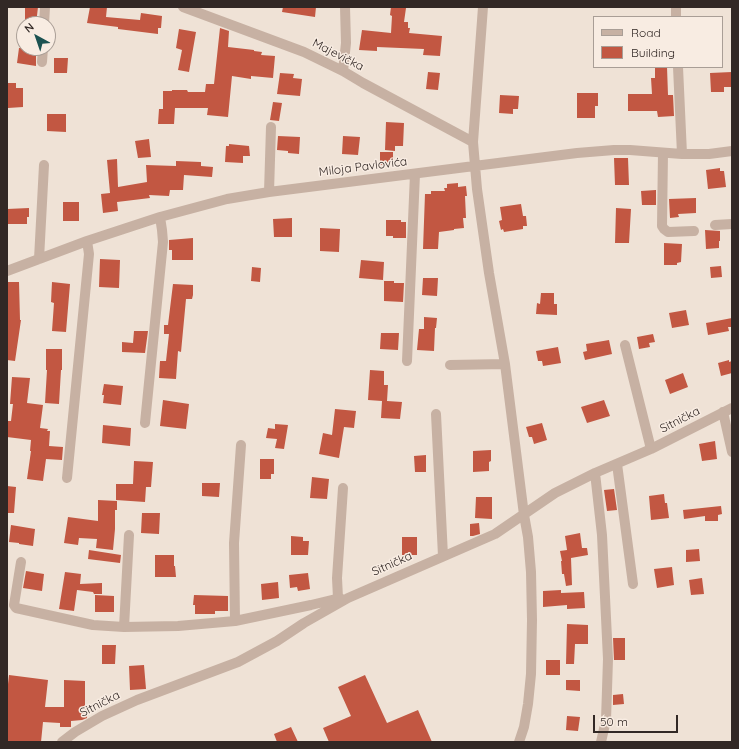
<!DOCTYPE html>
<meta charset="utf-8">
<style>
body{margin:0}
#map{position:relative;width:739px;height:749px;overflow:hidden;background:#efe2d6;font-family:Quicksand,sans-serif}
canvas{display:block}
.frame{position:absolute;inset:0;border:8px solid #322825;pointer-events:none}
.legend{position:absolute;left:593px;top:16px;width:130px;height:52px;box-sizing:border-box;background:#f8ece2;border:1px solid #a99e96;margin:0;padding:5px 7px;list-style:none;font-size:12px;color:#322825}
.legend li{display:flex;align-items:center;gap:8px;height:20px}
.legend b{width:20px;border:1px solid #a99e96}
.north{position:absolute;left:16px;top:16px;width:40px;height:40px;box-sizing:border-box;background:#f8ece2;border:1px solid #a99e96;border-radius:50%;rotate:320deg;font-size:11px;font-weight:700;line-height:16px;text-align:center;color:#322825}
.north::after{content:'';display:block;margin:auto;width:14px;height:18px;background:#1c5251;clip-path:polygon(50% 0,100% 100%,50% 72%,0 100%)}
.scale{position:absolute;left:593px;top:715px;width:85px;height:18px;box-sizing:border-box;border:2px solid #322825;border-top:0;padding-left:5px;font-size:12px;line-height:14px;white-space:nowrap;color:#322825;-webkit-text-stroke:3px #f8ece2;paint-order:stroke}
</style>
<div id="map">
<canvas width="739" height="749"></canvas>
<div class="frame"></div>
<ul class="legend">
<li><b style="height:5px;background:#c7b1a3"></b>Road</li>
<li><b style="height:11px;background:#c25742"></b>Building</li>
</ul>
<div class="north">N</div>
<div class="scale">50 m</div>
</div>
<script>
const g = document.querySelector('canvas').getContext('2d');
g.lineJoin = 'round';
function fillPath(path, color) { g.fillStyle = color; g.fill(path, 'evenodd'); }
const shape = rows => new Path2D(rows.map(r => 'M' + r).join(''));
function trace(path, color, width, dash) { g.strokeStyle = color; g.lineWidth = width; g.lineCap = dash ? 'butt' : 'round'; g.setLineDash(dash || []); g.stroke(path); }
function write(font, color, halo, rows, align = 'center') {
  g.font = font + ' Quicksand,sans-serif'; g.lineWidth = 3; g.setLineDash([]); g.textBaseline = 'middle'; g.strokeStyle = halo; g.fillStyle = color; for (const [text, x, y, turn = 0] of rows) {
    g.save(); g.translate(x, y); g.rotate((+turn || 0) * Math.PI / 180); g.textAlign = isNaN(turn) ? turn : align; if (halo) g.strokeText(text, 0, 0); g.fillText(text, 0, 0); g.restore();
  }
}
fillPath(shape([
 [25,7,38,7,36,24,25,24],
 [90,7,107,7,106,17,140,20,141,13,162,16,161,28,158,28,158,34,118,29,118,27,87,23],
 [283,7,316,7,315,17,282,12],
 [391,7,406,8,404,22,408,22,408,28,410,28,409,33,442,36,440,56,423,55,424,49,377,47,377,51,359,50,362,30,391,33,392,16,390,15],
 [220,28,229,31,228,47,254,50,254,51,262,52,261,55,275,56,273,78,251,76,251,79,232,76,228,117,207,115,208,108,175,108,174,124,158,124,159,109,163,109,163,91,172,91,172,90,187,90,188,92,205,92,206,84,214,84],
 [179,29,196,32,189,72,178,70,182,50,176,48],
 [19,48,36,48,36,66,17,63],
 [54,58,68,58,67,73,54,73],
 [655,67,667,67,668,95,673,95,674,116,658,117,657,111,628,111,628,94,652,94,651,78,655,78],
 [428,72,440,73,438,90,426,89],
 [732,72,732,87,724,87,724,92,711,92,710,73],
 [280,73,294,74,293,78,302,79,300,96,277,94],
 [7,83,16,83,16,88,23,88,23,107,8,108],
 [577,93,598,93,598,106,595,106,595,118,577,118],
 [500,95,519,96,518,109,513,109,513,114,499,113],
 [273,102,282,103,279,121,270,120],
 [47,114,66,114,66,132,47,131],
 [386,122,404,123,403,146,395,146,395,151,385,150],
 [278,136,300,137,299,154,288,153,288,151,277,150],
 [343,136,360,137,358,155,342,154],
 [149,139,151,157,138,158,135,141],
 [229,144,249,146,250,156,243,156,243,163,225,162,226,146,229,146],
 [380,152,393,152,393,165,380,165],
 [614,158,628,158,629,185,615,185],
 [117,159,118,187,147,182,146,165,176,166,176,161,201,162,201,166,213,167,212,177,184,175,183,190,170,190,169,196,149,195,150,198,117,202,118,211,103,213,101,194,110,193,107,160],
 [720,168,720,171,724,171,726,187,708,189,706,170],
 [458,183,458,187,466,186,467,196,465,196,466,218,463,218,464,228,454,229,454,230,439,232,438,249,423,249,425,194,431,194,431,191,445,191,444,188,447,188,447,184],
 [656,190,656,205,642,205,641,191],
 [696,198,696,213,678,214,679,217,670,218,669,199],
 [63,202,79,202,79,221,63,221],
 [521,204,523,216,526,216,527,226,523,226,523,229,504,232,503,229,501,230,499,221,502,220,500,207],
 [29,208,29,217,27,217,27,224,7,224,7,209],
 [616,208,631,209,629,243,615,243],
 [292,218,292,237,274,237,273,219],
 [386,220,401,220,401,222,406,222,406,238,393,238,393,236,386,236],
 [320,228,340,229,339,252,320,251],
 [705,230,720,231,720,241,719,241,719,248,706,249],
 [193,238,193,260,172,260,172,250,169,250,169,240],
 [664,243,682,244,681,262,677,263,677,265,664,265],
 [100,259,120,260,119,288,99,287],
 [361,260,384,262,383,280,359,278],
 [721,266,722,277,711,278,710,267],
 [252,267,261,268,260,282,251,281],
 [423,278,438,278,437,296,422,295],
 [384,281,394,281,394,283,404,283,403,302,384,301],
 [7,282,19,282,20,320,21,320,15,361,7,360],
 [52,282,70,284,66,332,52,331,54,303,51,302],
 [173,284,193,285,193,295,192,299,186,299,181,352,178,351,176,379,159,378,160,361,166,361,169,334,164,334,164,325,168,325],
 [541,293,554,293,554,304,557,304,557,315,536,314,537,303,540,304],
 [686,310,689,325,672,328,669,313],
 [424,317,437,318,436,328,435,328,434,351,417,350,419,329,424,329],
 [732,318,732,327,728,327,729,331,708,335,706,323],
 [134,331,148,331,145,353,122,352,122,342,133,343],
 [381,333,399,333,398,350,380,349],
 [653,334,655,342,649,343,650,347,639,349,637,337],
 [609,340,612,354,585,360,583,352,587,351,586,344],
 [558,347,561,363,543,366,542,361,538,361,536,351],
 [46,349,62,349,62,370,61,370,59,404,45,403,47,370,46,370],
 [729,360,729,362,732,361,732,373,721,376,718,363],
 [370,370,384,371,384,385,388,385,387,401,402,402,400,419,381,418,382,401,368,400],
 [683,373,688,387,670,394,665,380],
 [12,377,30,378,27,403,43,405,40,428,48,429,47,431,50,431,49,446,63,447,62,460,46,459,43,481,27,479,31,451,30,451,31,440,7,437,7,421,11,421,13,404,10,404],
 [104,384,123,386,121,405,103,403,104,395,102,395],
 [163,400,189,404,186,429,160,426],
 [604,400,610,416,587,423,581,407],
 [335,409,356,411,354,428,344,427,339,458,319,454,323,433,332,435],
 [542,423,547,440,534,444,532,437,529,437,526,427],
 [275,424,288,425,284,449,275,448,277,439,266,438,268,428,275,429],
 [103,425,131,428,130,446,102,443],
 [715,441,717,459,702,461,699,444],
 [491,450,491,461,489,462,489,471,473,472,473,451],
 [426,455,426,472,415,472,414,456],
 [260,459,274,459,274,474,271,474,271,479,260,479],
 [134,461,153,462,151,487,146,487,145,502,116,500,116,484,133,484],
 [312,477,329,479,327,499,310,498],
 [202,483,220,483,219,497,202,496],
 [7,486,16,487,14,513,7,513],
 [614,489,617,510,607,511,604,490],
 [664,494,665,503,667,503,669,518,651,520,649,496],
 [476,497,492,497,492,519,475,518],
 [98,500,117,501,117,510,115,510,115,529,113,550,96,548,97,539,79,538,78,545,64,543,68,517,98,521],
 [721,506,722,514,718,515,718,521,705,521,705,516,684,519,683,510],
 [142,513,160,513,159,534,141,533],
 [479,523,480,534,473,536,470,536,470,524],
 [11,525,35,529,33,546,19,544,19,543,9,542],
 [580,533,582,548,587,548,588,555,571,558,572,585,566,586,564,574,562,574,561,561,562,561,560,551,567,550,565,536],
 [291,536,303,537,303,541,309,541,308,555,291,555],
 [402,537,417,537,417,555,402,555],
 [699,549,700,561,686,562,686,550],
 [89,550,121,555,120,563,88,559],
 [155,555,174,555,174,566,175,566,176,577,155,577],
 [672,567,674,585,657,588,654,569],
 [26,571,44,574,42,591,23,588],
 [65,572,81,574,80,584,102,583,102,594,94,594,93,592,77,590,74,611,59,609],
 [308,573,310,589,298,591,297,587,290,588,289,575],
 [702,578,704,594,691,595,689,580],
 [278,582,279,598,262,600,261,584],
 [561,590,561,593,584,592,585,608,567,609,567,605,543,607,543,591],
 [95,595,114,596,114,612,95,612],
 [194,595,228,596,228,611,215,611,215,614,195,614,195,605,193,605],
 [567,624,588,625,588,644,575,644,574,664,566,664],
 [613,638,625,638,625,660,614,660],
 [102,645,116,645,115,664,102,664],
 [546,660,560,660,560,675,546,675],
 [144,665,146,689,130,690,129,666],
 [9,675,48,680,45,707,64,707,64,680,85,681,85,708,86,708,87,718,82,720,71,721,71,727,60,727,60,723,43,722,41,742,7,742,7,693],
 [365,675,387,723,418,710,432,742,329,742,323,728,351,716,338,687],
 [566,680,580,680,580,691,566,690],
 [623,694,624,704,613,705,613,695],
 [567,716,580,717,578,731,566,730],
 [291,727,298,742,277,742,274,734]
]), '#c25742');
trace(shape([
 [183,7,304,52,343,71,363,83,473,142],
 [676,7,676,17],
 [44,24,45,7],
 [42,62,43,48],
 [678,67,682,154],
 [343,71,346,43,345,7],
 [663,153,662,226,664,229,668,232,694,231],
 [269,192,271,127],
 [715,225,732,224],
 [39,259,44,165],
 [7,271,87,241,160,217,227,199,269,192,577,153,614,150,630,150,682,154,709,154,732,151],
 [625,345,651,449],
 [407,361,415,174],
 [505,364,524,515,528,537,531,572,532,620,531,674,528,704,524,727,519,742],
 [450,365,505,364,489,273,477,189,473,142,483,7],
 [723,412,732,452],
 [436,414,443,556],
 [145,423,163,242,162,230,160,217],
 [617,464,633,584],
 [595,473,602,535,608,659,606,720,601,742],
 [67,478,89,254,87,241],
 [21,562,14,605,16,608,93,625,124,627,178,626,235,621,311,605,340,598],
 [338,598,337,578,343,488],
 [235,621,234,543,241,445],
 [124,627,129,535],
 [62,742,75,732,102,716,137,700,238,662,277,641,304,623,348,598,495,534,555,493,595,473,651,449,732,408]
]), '#c7b1a3', 10);
write('12px', '#322825', '#f8ece2', [
 ["Majevička",338,55,27],
 ["Miloja Pavlovića",363,167,-7],
 ["Sitnička",680,420,-27],
 ["Sitnička",392,564,-24],
 ["Sitnička",100,704,-27]
]);
</script>
